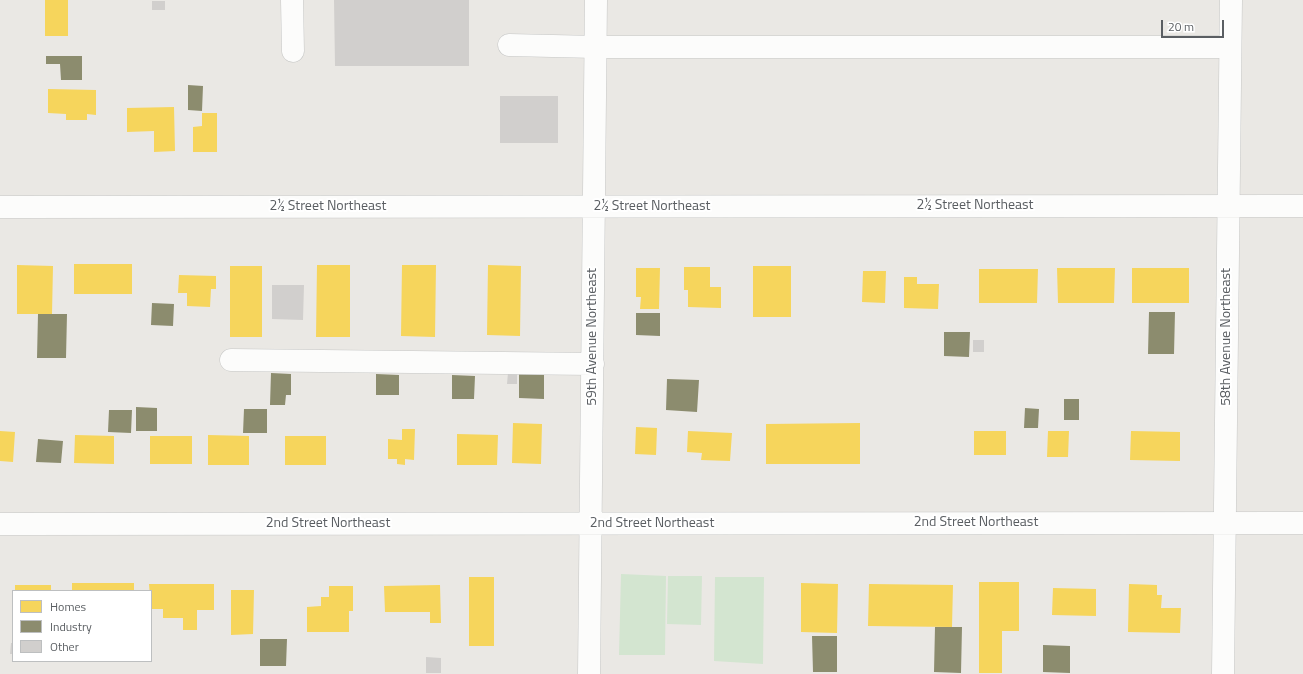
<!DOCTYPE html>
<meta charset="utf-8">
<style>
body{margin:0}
#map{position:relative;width:1303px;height:674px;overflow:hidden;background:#eae8e4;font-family:"Titillium Web",sans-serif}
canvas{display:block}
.legend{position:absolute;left:12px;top:590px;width:140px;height:72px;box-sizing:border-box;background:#fff;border:1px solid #bdbfc0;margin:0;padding:5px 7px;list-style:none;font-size:12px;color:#5a5e62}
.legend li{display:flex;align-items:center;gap:8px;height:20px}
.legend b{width:20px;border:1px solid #bdbfc0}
.scale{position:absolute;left:1161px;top:20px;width:63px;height:18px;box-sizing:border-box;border:2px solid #5a5e62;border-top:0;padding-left:5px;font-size:12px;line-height:14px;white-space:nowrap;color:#5a5e62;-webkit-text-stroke:3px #fff;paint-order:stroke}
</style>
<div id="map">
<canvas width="1303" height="674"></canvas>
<ul class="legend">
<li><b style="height:11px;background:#f6d55c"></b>Homes</li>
<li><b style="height:11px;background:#8c8c6e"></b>Industry</li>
<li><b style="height:11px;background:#d1cfcd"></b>Other</li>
</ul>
<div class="scale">20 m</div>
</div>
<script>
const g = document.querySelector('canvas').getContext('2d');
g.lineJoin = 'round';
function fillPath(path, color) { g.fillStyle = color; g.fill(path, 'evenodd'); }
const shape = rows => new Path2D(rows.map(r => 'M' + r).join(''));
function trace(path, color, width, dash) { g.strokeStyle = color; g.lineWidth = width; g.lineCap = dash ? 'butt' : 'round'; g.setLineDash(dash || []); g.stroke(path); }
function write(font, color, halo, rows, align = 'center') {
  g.font = font + ' "Titillium Web",sans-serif'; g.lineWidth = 4; g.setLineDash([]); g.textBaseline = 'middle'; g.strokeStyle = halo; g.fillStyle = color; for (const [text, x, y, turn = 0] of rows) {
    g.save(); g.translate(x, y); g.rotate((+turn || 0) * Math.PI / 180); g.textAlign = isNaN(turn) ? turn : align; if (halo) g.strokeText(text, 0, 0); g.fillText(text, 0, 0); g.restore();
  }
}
fillPath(shape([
 [621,574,666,576,665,655,619,655],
 [668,576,702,576,701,625,667,624],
 [715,577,764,577,763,664,714,661]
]), '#d3e5d0');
fillPath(shape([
 [45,0,68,0,68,36,45,36],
 [48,89,96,90,96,115,87,114,87,120,66,120,66,114,48,113],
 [174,107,175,151,154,152,154,131,127,132,127,108],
 [202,113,217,113,217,152,193,152,193,127,202,126],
 [74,264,132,264,132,294,74,294],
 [17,265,53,266,52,314,17,314],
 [317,265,350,265,350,337,316,337],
 [402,265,436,265,435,337,401,336],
 [488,265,521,266,520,336,487,335],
 [230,266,262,266,262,337,230,337],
 [753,266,791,266,791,317,753,317],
 [684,267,710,267,710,287,721,287,721,308,688,307,688,290,684,290],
 [636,268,660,268,659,309,640,309,641,297,636,297],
 [1057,268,1115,268,1114,303,1058,303],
 [1132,268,1189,268,1189,303,1132,303],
 [979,269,1038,269,1037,303,979,303],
 [863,271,886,271,885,303,862,302],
 [179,275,216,276,216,289,211,289,210,307,187,306,187,293,178,293],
 [904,277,917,277,917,284,939,284,938,309,904,308],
 [513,423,542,424,541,464,512,463],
 [860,423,860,464,766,464,766,424],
 [636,427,657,428,656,455,635,454],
 [402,429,415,429,414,460,405,459,405,465,397,464,397,459,388,459,388,439,402,440],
 [0,431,15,432,13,462,0,461],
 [688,431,732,433,730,461,701,460,702,453,687,452],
 [974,431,1006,431,1006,455,974,455],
 [1048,431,1069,431,1068,457,1047,457],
 [1131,431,1180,432,1180,461,1130,460],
 [457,434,498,435,497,465,457,465],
 [75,435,114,436,114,464,74,463],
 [208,435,249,436,249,465,208,465],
 [150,436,192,436,192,464,150,464],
 [285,436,326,436,326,465,285,465],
 [469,577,494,577,494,646,469,646],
 [979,582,1019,582,1019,631,1002,631,1002,673,979,673],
 [72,583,134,583,134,591,72,591],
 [801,583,838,584,837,633,801,632],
 [149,584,214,584,214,610,197,610,197,630,183,630,183,618,163,618,163,609,151,609],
 [869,584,953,585,952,627,868,626],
 [1129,584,1157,585,1157,595,1162,595,1161,608,1181,608,1180,633,1128,632],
 [15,585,51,585,51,591,15,591],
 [440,585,441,623,430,623,430,612,385,612,384,586],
 [329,586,353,586,353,611,349,611,349,632,307,632,307,607,321,606,321,597,329,597],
 [1053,588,1096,589,1096,616,1052,615],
 [231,590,254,590,253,634,231,635]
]), '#f6d55c');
fillPath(shape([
 [46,56,82,56,82,80,61,80,60,64,46,64],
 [188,85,203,86,202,111,188,110],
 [152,303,174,304,173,326,151,325],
 [1149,312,1175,312,1174,354,1148,354],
 [636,313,660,313,660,336,636,335],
 [38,314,67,314,66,358,37,358],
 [944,332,970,332,969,357,944,356],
 [271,373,291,374,291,395,286,395,285,405,270,405],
 [519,373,544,374,544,399,519,398],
 [376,374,399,375,399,395,376,395],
 [452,375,475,376,474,399,452,399],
 [667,379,699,380,697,412,666,410],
 [1064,399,1079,399,1079,420,1064,420],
 [136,407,157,408,157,431,136,431],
 [1025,408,1039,409,1038,428,1024,428],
 [244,409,267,409,267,433,243,433],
 [109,410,132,410,131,433,108,432],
 [38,439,63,441,61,463,36,462],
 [935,627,962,627,961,673,934,672],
 [812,636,837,636,837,672,813,672],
 [260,639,287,639,286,666,260,666],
 [1043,645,1070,646,1070,673,1043,672]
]), '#8c8c6e');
fillPath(shape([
 [334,0,469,0,469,66,335,66],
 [152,1,165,1,165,10,152,10],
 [500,96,558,96,558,143,500,143],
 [272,285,304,285,303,320,272,319],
 [973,340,984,340,984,352,973,352],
 [508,373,517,373,517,384,507,384],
 [11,643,13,643,13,654,10,654],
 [426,657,441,658,441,673,426,673]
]), '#d1cfcd');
const minor = shape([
 [292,0,293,51],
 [509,45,596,47,1230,47],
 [0,207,1303,206],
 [231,360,593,364],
 [0,524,1303,523],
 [589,674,596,0],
 [1223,674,1231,0]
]);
trace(minor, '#c6c7c6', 23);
trace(minor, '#fcfcfb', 22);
write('14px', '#5a5e62', '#fff', [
 ["2½ Street Northeast",975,206],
 ["2½ Street Northeast",328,207],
 ["2½ Street Northeast",652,207],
 ["59th Avenue Northeast",593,337,-90],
 ["58th Avenue Northeast",1227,337,-90],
 ["2nd Street Northeast",976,523],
 ["2nd Street Northeast",328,524],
 ["2nd Street Northeast",652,524]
]);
</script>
